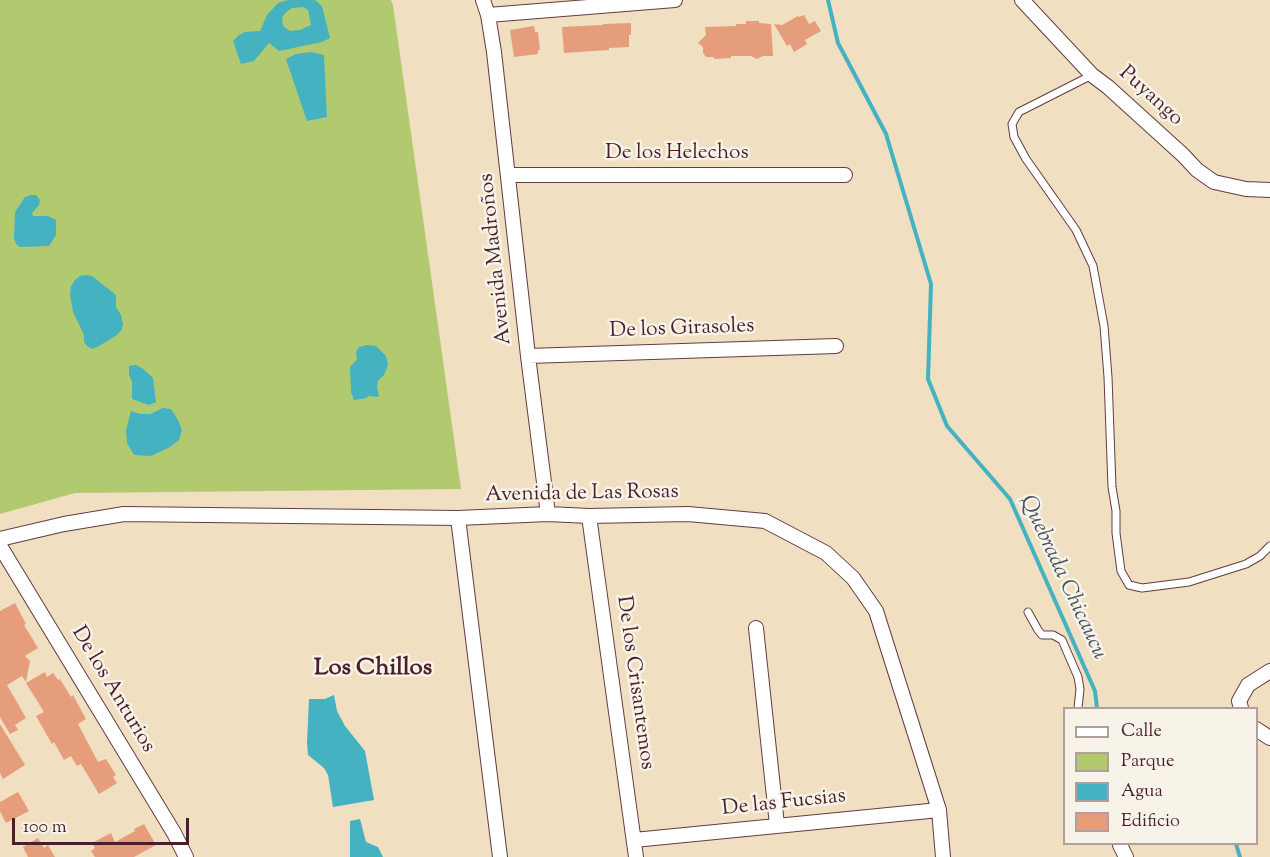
<!DOCTYPE html>
<meta charset="utf-8">
<style>
body{margin:0}
#map{position:relative;width:1270px;height:857px;overflow:hidden;background:#f0dfc1;font-family:"Sorts Mill Goudy",serif}
canvas{display:block}
.legend{position:absolute;left:1063px;top:707px;width:195px;height:138px;box-sizing:border-box;background:#f7f3e8;border:2px solid #b29e9c;margin:0;padding:8px 10px;list-style:none;font-size:18px;color:#4a1f2b}
.legend li{display:flex;align-items:center;gap:12px;height:30px}
.legend b{width:30px;border:2px solid #b29e9c}
.scale{position:absolute;left:12px;top:818px;width:177px;height:27px;box-sizing:border-box;border:3px solid #4a1f2b;border-top:0;padding-left:8px;font-size:18px;line-height:21px;white-space:nowrap;color:#4a1f2b;-webkit-text-stroke:4px #f7f3e8;paint-order:stroke}
</style>
<div id="map">
<canvas width="1270" height="857"></canvas>
<ul class="legend">
<li><b style="height:8px;background:#fff"></b>Calle</li>
<li><b style="height:16px;background:#b1ca6f"></b>Parque</li>
<li><b style="height:16px;background:#45b2c2"></b>Agua</li>
<li><b style="height:16px;background:#e59d7b"></b>Edificio</li>
</ul>
<div class="scale">100 m</div>
</div>
<script>
const g = document.querySelector('canvas').getContext('2d');
g.lineJoin = 'round';
function fillPath(path, color) { g.fillStyle = color; g.fill(path, 'evenodd'); }
const shape = rows => new Path2D(rows.map(r => 'M' + r).join(''));
function trace(path, color, width, dash) { g.strokeStyle = color; g.lineWidth = width; g.lineCap = dash ? 'butt' : 'round'; g.setLineDash(dash || []); g.stroke(path); }
function write(font, color, halo, rows, align = 'center') {
  g.font = font + ' "Sorts Mill Goudy",serif'; g.lineWidth = 5; g.setLineDash([]); g.textBaseline = 'middle'; g.strokeStyle = halo; g.fillStyle = color; for (const [text, x, y, turn = 0] of rows) {
    g.save(); g.translate(x, y); g.rotate((+turn || 0) * Math.PI / 180); g.textAlign = isNaN(turn) ? turn : align; if (halo) g.strokeText(text, 0, 0); g.fillText(text, 0, 0); g.restore();
  }
}
fillPath(shape([
 [0,0,391,0,393,5,461,489,75,493,0,514]
]), '#b1ca6f');
fillPath(shape([
 [288,0,315,0,322,6,330,38,322,42,279,51,269,43,254,61,241,64,233,41,239,35,245,32,260,31,267,15,278,3],
 [303,7,308,10,311,25,300,30,290,31,283,26,282,18,285,13,292,8],
 [311,52,324,55,327,117,307,121,286,59,296,54],
 [31,195,36,195,40,200,39,205,32,213,33,216,48,216,56,220,56,235,49,246,20,247,16,244,14,238,15,212,25,197],
 [86,275,92,276,116,295,116,307,121,315,123,324,122,329,117,335,99,346,92,349,87,346,84,342,84,335,73,312,70,294,71,286,75,280,80,276],
 [366,345,376,346,386,356,388,365,384,375,378,381,377,387,379,397,368,396,367,398,354,400,351,392,350,367,357,359,356,352,359,347],
 [136,365,142,368,153,378,156,402,149,405,132,399,132,382,129,375,129,366],
 [163,408,171,409,178,420,182,430,179,440,170,447,151,456,134,455,127,443,126,430,131,411,140,414,150,414],
 [334,695,337,711,345,726,365,751,374,800,333,807,328,775,324,768,308,755,307,743,309,699,325,699],
 [360,819,366,842,378,847,383,857,350,857,350,821]
]), '#45b2c2');
trace(shape([
 [828,0,838,43,886,134,931,284,928,379,947,426,1010,499,1095,691,1097,708],
 [1236,844,1240,857]
]), '#45b2c2', 4);
fillPath(shape([
 [804,15,809,24,815,21,821,31,805,40,807,44,794,52,790,44,787,46,774,24,782,25,798,16,799,17],
 [746,21,759,21,759,23,771,24,773,56,763,56,757,59,751,56,731,56,731,58,715,59,713,57,706,57,703,53,703,47,698,43,706,35,705,27,736,26,736,24,746,24],
 [631,23,631,35,629,35,629,47,609,48,609,50,564,53,562,27,603,25,603,24],
 [534,26,535,32,538,32,540,50,538,50,538,54,514,57,510,30],
 [15,603,26,624,24,625,38,648,25,656,30,661,26,682,22,676,7,685,26,718,15,725,18,730,10,734,0,717,0,611],
 [45,672,47,677,53,673,58,680,60,679,71,697,73,695,86,719,78,724,98,762,106,759,116,775,113,777,117,783,99,794,81,764,77,766,71,756,64,760,54,742,52,744,36,716,44,712,26,683],
 [0,724,25,765,3,779,0,773],
 [18,792,29,811,6,823,0,811,0,802],
 [144,824,156,845,134,857,95,857,91,851,95,848,92,843,111,833,115,842,135,831,134,829],
 [38,838,44,848,48,845,55,857,28,857,23,847]
]), '#e59d7b');
const lane = shape([
 [1092,75,1019,112,1012,124,1014,137,1026,159,1076,230,1093,266,1104,326,1108,377,1112,487,1116,511,1116,533,1121,571,1129,585,1142,588,1189,582,1246,564,1260,556,1270,546],
 [1028,612,1038,630,1042,635,1053,635,1062,640,1078,677,1080,689,1078,708]
]);
const street = shape([
 [483,0,488,15,494,52,528,356,548,514],
 [1022,0,1092,75,1108,87,1183,155,1197,170,1214,182,1246,189,1270,190],
 [488,15,675,0],
 [509,175,845,175],
 [528,356,836,346],
 [589,516,636,857],
 [458,518,500,857],
 [0,539,64,524,124,514,458,518,548,514,589,516,688,514,765,521,826,553,853,578,876,611,939,810,943,857],
 [0,546,174,833,186,857],
 [756,628,777,825],
 [1241,708,1239,701,1248,685,1270,671],
 [1256,729,1270,738],
 [634,840,939,810],
 [1120,845,1126,857]
]);
trace(lane, '#633c42', 9);
trace(street, '#633c42', 16);
trace(lane, '#fff', 7);
trace(street, '#fff', 14);
write('21px', '#4a1f2b', '#f7f3e8', [
 ["Puyango",1150,97,42],
 ["De los Helechos",677,154],
 ["Avenida Madroños",497,259,-96],
 ["De los Girasoles",682,330,-2],
 ["Avenida de Las Rosas",582,495,-1],
 ["De los Crisantemos",634,683,82],
 ["De los Anturios",112,690,59],
 ["De las Fucsias",784,804,-6]
]);
write('italic 22px', '#485260', '#f7f3e8', [
 ["Quebrada Chicaucu",1062,578,65]
]);
write('bold 24px', '#4a1f2b', '#f7f3e8', [
 ["Los Chillos",373,670]
]);
</script>
